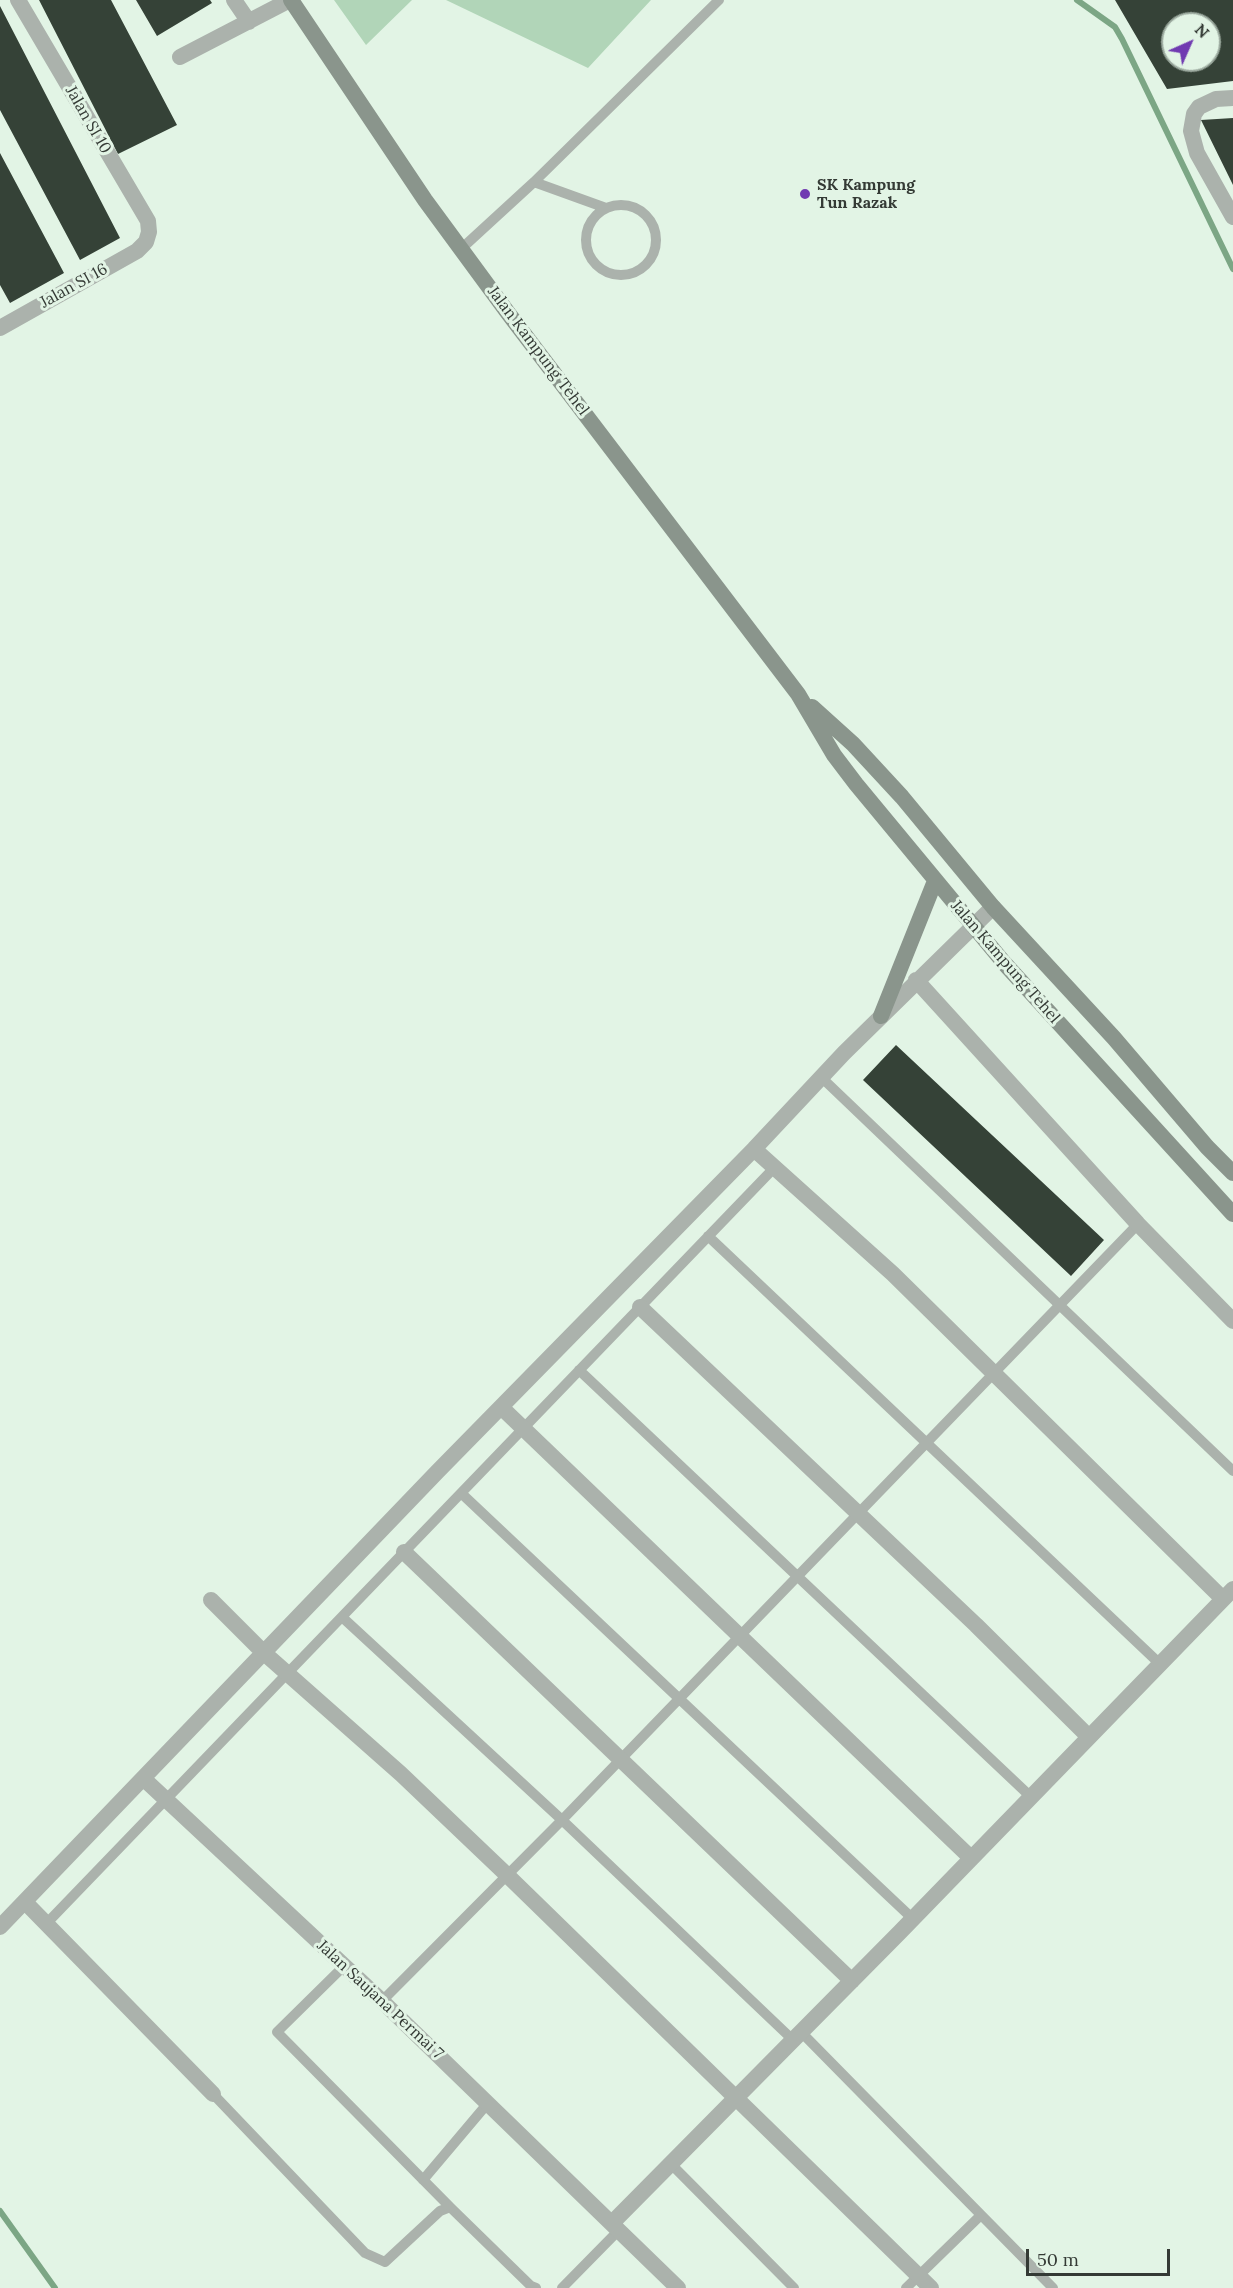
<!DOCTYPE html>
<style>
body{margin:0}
#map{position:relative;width:1233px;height:2288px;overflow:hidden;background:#e2f4e5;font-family:Lora,serif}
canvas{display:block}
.north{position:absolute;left:1161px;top:12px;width:60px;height:60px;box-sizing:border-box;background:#e2f4e5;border:2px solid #9caa9f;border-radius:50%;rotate:45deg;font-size:16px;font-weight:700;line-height:24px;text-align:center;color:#343a35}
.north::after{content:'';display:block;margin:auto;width:21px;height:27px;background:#703ab1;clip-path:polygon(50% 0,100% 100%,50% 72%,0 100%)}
.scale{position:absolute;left:1026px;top:2249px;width:144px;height:27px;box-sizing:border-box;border:3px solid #343a35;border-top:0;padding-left:8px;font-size:18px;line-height:21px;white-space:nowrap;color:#343a35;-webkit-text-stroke:4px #e2f4e5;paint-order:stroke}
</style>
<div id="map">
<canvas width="1233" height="2288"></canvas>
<div class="north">N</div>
<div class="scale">50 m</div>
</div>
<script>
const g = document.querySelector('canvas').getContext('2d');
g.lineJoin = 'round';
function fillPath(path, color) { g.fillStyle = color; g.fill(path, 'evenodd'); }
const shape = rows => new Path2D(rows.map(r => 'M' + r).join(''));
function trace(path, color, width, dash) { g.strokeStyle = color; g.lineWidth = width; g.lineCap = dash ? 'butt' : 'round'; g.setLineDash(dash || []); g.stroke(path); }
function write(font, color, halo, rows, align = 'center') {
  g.font = font + ' Lora,serif'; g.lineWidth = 6; g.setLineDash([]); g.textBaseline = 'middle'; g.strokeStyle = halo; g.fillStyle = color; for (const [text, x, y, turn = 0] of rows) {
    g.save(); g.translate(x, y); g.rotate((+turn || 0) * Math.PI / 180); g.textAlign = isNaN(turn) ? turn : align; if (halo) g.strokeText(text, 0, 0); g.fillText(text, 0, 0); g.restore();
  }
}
fillPath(shape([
 [334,0,412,0,366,45],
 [446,0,651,0,588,68]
]), '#b1d5b8');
trace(shape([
 [1077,0,1115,27,1122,39,1233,269],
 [0,2211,55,2288]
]), '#7ca685', 6);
fillPath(shape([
 [39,0,111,0,177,125,118,154],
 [136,0,210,0,212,3,157,36],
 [1115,0,1233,0,1233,81,1167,89],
 [1173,24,1209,24,1209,60,1173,60],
 [0,6,120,238,80,260,0,110],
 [1233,118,1233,185,1201,120],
 [0,153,64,273,10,303,0,285],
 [896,1045,1104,1240,1071,1276,863,1080]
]), '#354237');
trace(shape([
 [534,182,606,208],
 '586 240a35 35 0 1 1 70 0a35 35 0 1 1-70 0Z',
 [461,249,534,182,719,0],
 [821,1077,1233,1471],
 [708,1236,1160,1664],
 [579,1370,1031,1797],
 [461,1493,913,1919],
 [342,1617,562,1820,793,2040],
 [46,1924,775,1167],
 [344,1966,277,2032,450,2207],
 [382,2001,562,1820,1138,1224],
 [801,2032,1053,2288],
 [213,2094,365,2253,385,2262,440,2211,450,2207,531,2286,536,2288],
 [670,2163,794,2288],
 [423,2180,488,2103],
 [562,2288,619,2230],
 [906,2288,981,2215]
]), '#abb2ac', 10);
trace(shape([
 [234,0,249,22],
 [180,57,290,0],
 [1233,98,1216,99,1199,107,1194,114,1191,131,1197,153,1233,217],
 [0,328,137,251,146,242,149,232,148,221,18,0],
 [916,980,1138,1224,1233,1321],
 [754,1149,893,1274,1223,1599],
 [640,1307,976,1625,1089,1737],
 [501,1407,971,1858],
 [404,1552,852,1981],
 [211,1600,263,1652,401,1774,507,1875,931,2288],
 [144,1779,382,2001,678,2288],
 [25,1902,213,2094],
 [0,1927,438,1471,754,1149,844,1053,993,907],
 [612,2223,900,1932,1233,1589]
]), '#abb2ac', 16);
trace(shape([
 [291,0,425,200,508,313,798,694,834,755,856,784,1005,964,1233,1214],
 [812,707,853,744,902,797,993,907,1114,1038,1207,1147,1233,1173],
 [881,1016,935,881]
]), '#8a958c', 16);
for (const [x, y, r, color] of [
 [805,194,6,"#703ab1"]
]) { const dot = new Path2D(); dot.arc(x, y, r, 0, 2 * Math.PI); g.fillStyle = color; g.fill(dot); trace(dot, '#e2f4e5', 2); }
write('16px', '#343a35', '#e2f4e5', [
 ["Jalan SI 10",88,120,60],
 ["Jalan SI 16",74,286,-29],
 ["Jalan Kampung Tehel",538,351,53],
 ["Jalan Kampung Tehel",1005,962,49],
 ["Jalan Saujana Permai 7",380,2000,43]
]);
write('bold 16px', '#343a35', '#e2f4e5', [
 ["SK Kampung",817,185],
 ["Tun Razak",817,203]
], 'left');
</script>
